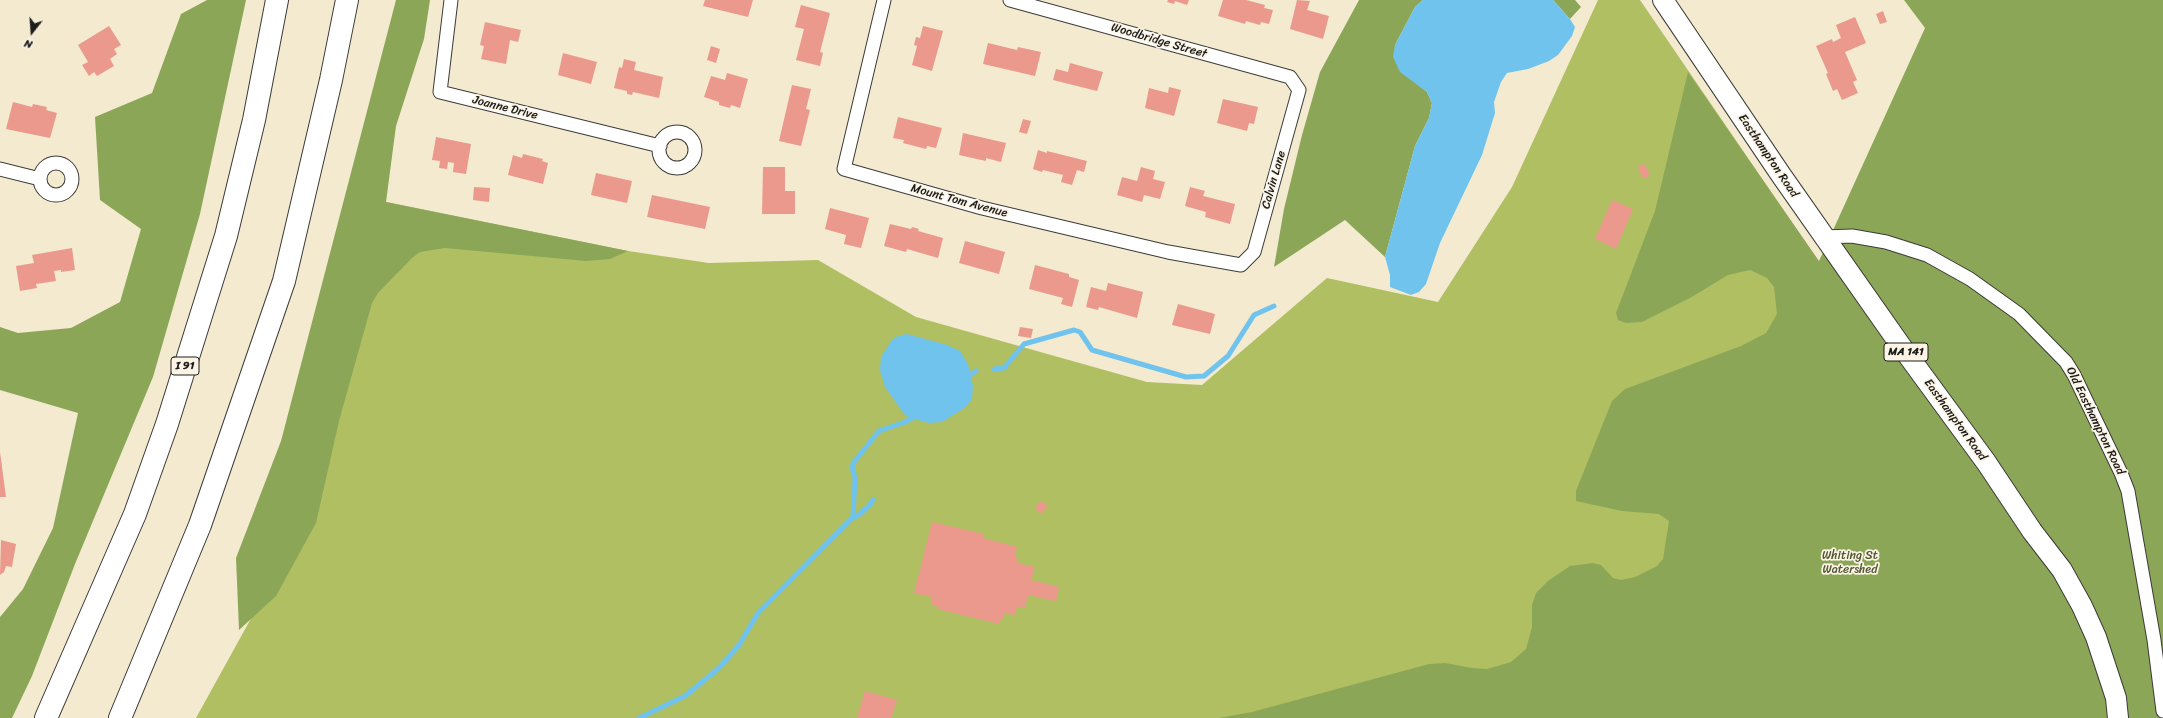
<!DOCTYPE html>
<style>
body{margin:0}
#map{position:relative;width:2163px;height:718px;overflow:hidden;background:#f3ead0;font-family:Sriracha,sans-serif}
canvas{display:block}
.north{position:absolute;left:12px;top:12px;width:40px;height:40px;-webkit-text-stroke:3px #fcf5e5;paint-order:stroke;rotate:197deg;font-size:11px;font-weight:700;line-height:16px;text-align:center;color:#1c1c1c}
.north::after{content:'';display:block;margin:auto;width:14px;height:18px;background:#1c1c1c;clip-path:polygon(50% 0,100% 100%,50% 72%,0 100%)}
</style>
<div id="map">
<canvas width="2163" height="718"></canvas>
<div class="north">N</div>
</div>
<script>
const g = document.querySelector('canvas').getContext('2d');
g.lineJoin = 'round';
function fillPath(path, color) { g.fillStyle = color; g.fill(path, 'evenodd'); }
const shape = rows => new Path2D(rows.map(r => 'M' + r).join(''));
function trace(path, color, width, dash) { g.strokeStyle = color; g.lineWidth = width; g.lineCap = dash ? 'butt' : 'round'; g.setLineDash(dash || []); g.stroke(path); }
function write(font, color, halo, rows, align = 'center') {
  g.font = font + ' Sriracha,sans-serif'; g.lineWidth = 3.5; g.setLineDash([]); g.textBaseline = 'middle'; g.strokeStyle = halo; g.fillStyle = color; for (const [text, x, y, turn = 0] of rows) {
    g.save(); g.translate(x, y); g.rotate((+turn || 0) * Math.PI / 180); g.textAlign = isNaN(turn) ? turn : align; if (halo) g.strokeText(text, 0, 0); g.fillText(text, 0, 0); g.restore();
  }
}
fillPath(shape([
 [1598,0,1640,0,1819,262,2102,718,196,718,254,613,386,202,628,251,709,263,818,260,916,317,1147,382,1202,385,1327,278,1438,302,1512,187]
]), '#b0bf62');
fillPath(shape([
 [207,0,246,0,200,214,153,377,75,564,32,676,12,718,0,718,0,617,23,589,53,528,78,413,0,390,0,327,18,333,71,328,120,302,141,229,100,200,95,117,152,93,181,14],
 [396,0,430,0,424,39,396,126,386,202,628,251,610,259,586,261,445,248,420,252,412,258,378,293,372,303,339,421,316,523,276,596,239,630,236,558,281,441],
 [1359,0,1423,0,1415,7,1395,45,1414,81,1427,92,1432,103,1429,118,1415,146,1385,257,1345,220,1274,267,1284,209,1302,135,1320,72],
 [1553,0,1575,0,1581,7,1570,19],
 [1904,0,2163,0,2163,718,1219,718,1252,712,1429,664,1445,663,1472,668,1487,669,1511,662,1526,649,1532,627,1532,605,1536,593,1548,581,1570,566,1593,563,1601,565,1613,578,1621,580,1635,577,1657,566,1663,559,1669,521,1659,514,1622,511,1576,501,1576,491,1612,401,1625,389,1741,346,1766,333,1777,314,1774,287,1767,278,1750,270,1728,275,1690,298,1642,322,1626,323,1618,320,1616,313,1655,211,1688,72,1819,261,1925,28]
]), '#8ca658');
fillPath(shape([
 [1423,0,1553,0,1570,19,1575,27,1572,36,1558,55,1549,61,1528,69,1507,73,1501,82,1494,102,1495,113,1482,155,1440,243,1426,284,1419,292,1411,295,1390,287,1390,275,1385,257,1415,146,1429,118,1432,103,1427,92,1400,72,1393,57,1395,45,1415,7],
 [907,334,947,345,960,351,968,364,973,386,972,399,966,407,942,422,929,423,910,418,904,414,885,387,880,370,881,357,892,340,898,336]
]), '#70c3ec');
trace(shape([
 [994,369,1004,368,1024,344,1074,330,1080,332,1092,350,1186,377,1204,376,1228,356,1254,315,1274,306],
 [965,378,976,371],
 [853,517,857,516,869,506,873,500],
 [639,718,685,696,719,668,739,645,758,613,853,517,855,478,852,467,854,462,879,431,905,422,918,415]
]), '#70c3ec', 5);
fillPath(shape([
 [705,0,753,0,748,17,703,6],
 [1168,0,1189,0,1187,5,1175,1,1174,4,1167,2],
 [1223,0,1246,0,1265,5,1264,8,1273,10,1269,24,1261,22,1260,25,1246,21,1245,24,1218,16],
 [1297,0,1310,1,1307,10,1329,16,1323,39,1290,29],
 [801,5,830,13,820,52,823,53,820,66,796,60,804,29,795,27],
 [1883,11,1887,22,1880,24,1876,14],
 [1855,17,1866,43,1845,52,1857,80,1853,82,1858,93,1842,100,1837,89,1833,91,1826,74,1828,73,1816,46,1832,39,1833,42,1841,38,1836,25],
 [485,22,521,30,518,42,510,40,506,64,481,59,484,46,480,45],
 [109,26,121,45,114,49,117,54,110,59,114,66,97,76,94,72,89,76,82,65,88,62,78,45],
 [923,26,943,31,932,71,912,65,917,46,914,45,916,37,920,38],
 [988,43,1017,50,1018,47,1041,52,1035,76,983,64],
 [711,46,720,49,716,63,707,60],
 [563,53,597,62,591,84,558,75],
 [624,59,636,62,634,70,663,77,659,98,633,92,632,95,627,94,627,91,614,88,619,67,622,68],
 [1070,63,1103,72,1097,91,1053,80,1056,69,1068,72],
 [727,73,748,79,740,108,731,105,730,108,719,105,719,102,704,97,711,76,725,80],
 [792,85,811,89,806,109,810,110,801,146,779,141],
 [1169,87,1181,90,1174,116,1145,108,1149,88,1168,93],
 [1223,99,1258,107,1254,124,1249,123,1247,131,1217,123],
 [13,102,32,107,33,104,47,107,46,110,57,113,50,138,6,129],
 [898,117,942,128,936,148,927,146,926,149,903,143,904,140,893,138],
 [1023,119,1031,121,1027,134,1019,132],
 [963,133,1006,143,1001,162,986,158,986,161,959,155],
 [436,137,471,144,466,174,453,172,454,163,448,162,447,169,439,168,440,161,432,160],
 [1038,150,1047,153,1047,151,1087,161,1084,172,1077,170,1072,185,1061,182,1063,175,1043,170,1042,172,1033,169],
 [523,154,543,159,542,161,548,163,543,184,508,175,513,155,522,158],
 [1645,164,1650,176,1642,178,1638,166],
 [763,167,785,167,785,191,795,191,795,214,762,214],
 [1141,167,1155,171,1153,179,1165,182,1160,199,1144,195,1142,202,1117,195,1122,177,1137,181],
 [596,173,632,181,627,203,591,195],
 [474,187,490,188,489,202,473,200],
 [1190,187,1205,191,1203,196,1235,204,1230,224,1205,217,1206,212,1185,206],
 [652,195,710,207,705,229,647,217],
 [1612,200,1633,209,1616,249,1595,239],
 [830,208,869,218,861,248,844,244,846,235,825,229],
 [890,224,911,229,912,227,919,229,918,231,943,238,938,258,907,249,906,252,884,246],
 [965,241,1005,252,999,274,959,263],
 [72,248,75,270,61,272,61,270,54,271,56,281,36,284,37,288,20,291,16,266,34,263,32,255],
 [1035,265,1069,274,1069,277,1079,280,1072,307,1061,304,1063,298,1029,289],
 [1108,283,1143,292,1137,318,1099,307,1098,310,1086,307,1091,287,1106,291],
 [1178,304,1215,314,1210,334,1172,325],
 [1020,327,1033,329,1031,338,1018,336],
 [0,452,6,497,0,497],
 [1041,501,1048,506,1041,514,1035,508],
 [932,522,984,534,983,538,1017,547,1015,557,1018,558,1017,563,1035,567,1031,580,1059,587,1056,601,1028,595,1025,608,1017,606,1015,615,1004,613,1003,619,1000,619,999,624,938,609,938,606,931,605,932,597,914,593],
 [1,540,16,544,12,567,6,566,4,572,0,575],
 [865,691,897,700,891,718,857,718]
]), '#ea998c');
const minor = shape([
 [451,0,440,92,660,146],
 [884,0,844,169,982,208,1168,252,1241,265,1254,252,1299,90,1290,77,1010,0],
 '659 150a18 18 0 1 1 36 0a18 18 0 1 1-36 0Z',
 '40 179a16 16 0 1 1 32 0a16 16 0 1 1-32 0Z',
 [0,169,40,179],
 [1824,237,1852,236,1886,242,1927,255,1970,279,2019,314,2066,362,2074,375,2121,473,2128,491,2154,640,2163,711]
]);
const primary = shape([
 [1663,0,1781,175,1901,346,1986,462,2032,531,2062,570,2082,606,2096,637,2116,698,2118,718]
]);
const motorway = shape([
 [46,718,135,514,167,424,226,236,254,120,277,0],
 [120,718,200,525,284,281,331,80,347,0]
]);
trace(minor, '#3c3b37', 15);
trace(primary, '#3c3b37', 22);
trace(motorway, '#3c3b37', 24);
trace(minor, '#fff', 13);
trace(primary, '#fff', 20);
trace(motorway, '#fff', 22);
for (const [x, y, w] of [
 [1906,352,44],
 [185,366,28]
]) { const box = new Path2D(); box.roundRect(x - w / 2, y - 9, w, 18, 3); g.fillStyle = '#fcf5e5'; g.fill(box); trace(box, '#1c1c1c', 1); }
write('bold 11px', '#1c1c1c', null, [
 ["MA 141",1906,352],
 ["I 91",185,366]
]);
write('12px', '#1c1c1c', '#fcf5e5', [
 ["Woodbridge Street",1159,41,16],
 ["Joanne Drive",505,108,14],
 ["Easthampton Road",1768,156,56],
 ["Calvin Lane",1274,180,-74],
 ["Mount Tom Avenue",959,201,15],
 ["Easthampton Road",1955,420,54],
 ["Old Easthampton Road",2095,421,64]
]);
write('12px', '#505534', '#fcf5e5', [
 ["Whiting St",1850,556],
 ["Watershed",1850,570]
]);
</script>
